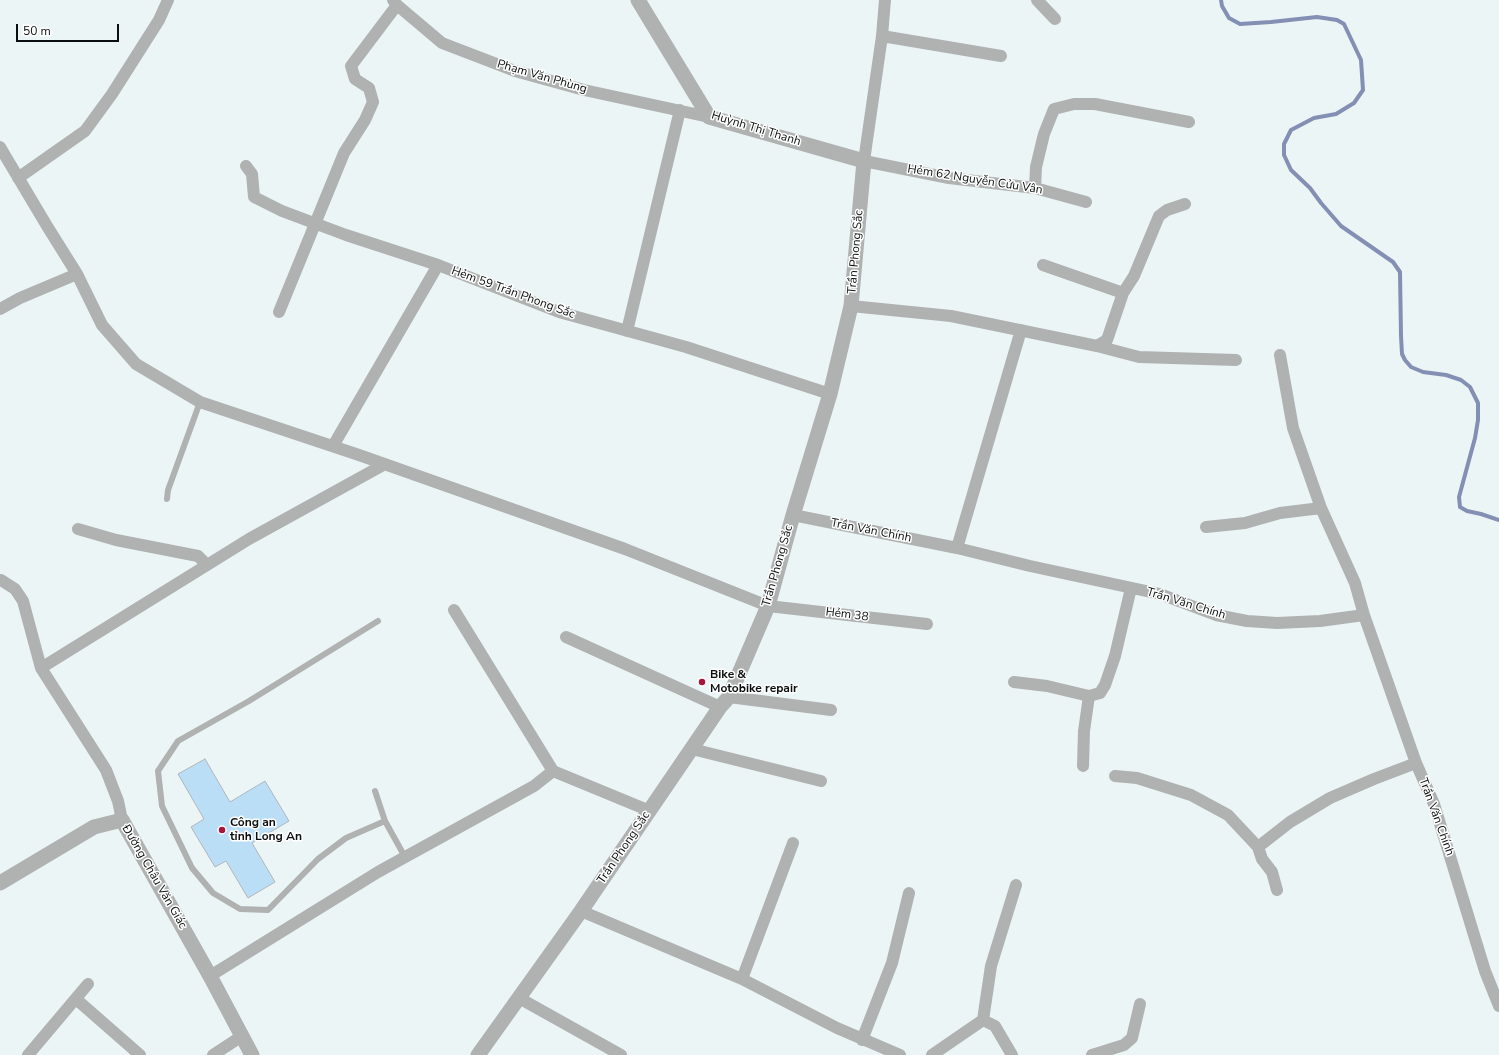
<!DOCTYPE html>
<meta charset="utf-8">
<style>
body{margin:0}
#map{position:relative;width:1499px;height:1055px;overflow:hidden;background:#ecf5f6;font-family:"Nunito Sans",sans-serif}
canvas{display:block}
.scale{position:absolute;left:16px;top:24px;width:103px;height:18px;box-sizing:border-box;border:2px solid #0b0e0e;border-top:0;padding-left:5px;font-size:12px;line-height:14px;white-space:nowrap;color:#0b0e0e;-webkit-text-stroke:3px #fff;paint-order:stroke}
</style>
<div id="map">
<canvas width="1499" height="1055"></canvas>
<div class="scale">50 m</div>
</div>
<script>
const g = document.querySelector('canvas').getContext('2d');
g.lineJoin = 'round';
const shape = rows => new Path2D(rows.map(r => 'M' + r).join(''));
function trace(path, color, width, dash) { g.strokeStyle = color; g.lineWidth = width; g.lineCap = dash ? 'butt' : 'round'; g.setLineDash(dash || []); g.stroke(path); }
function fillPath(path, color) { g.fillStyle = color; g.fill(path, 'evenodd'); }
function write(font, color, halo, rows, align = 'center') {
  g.font = font + ' "Nunito Sans",sans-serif'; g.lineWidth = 3; g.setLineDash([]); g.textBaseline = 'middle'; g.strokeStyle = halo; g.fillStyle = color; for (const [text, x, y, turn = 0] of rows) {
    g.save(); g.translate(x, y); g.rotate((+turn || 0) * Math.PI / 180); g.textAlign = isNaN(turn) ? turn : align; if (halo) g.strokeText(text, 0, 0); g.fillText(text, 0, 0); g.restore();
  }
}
trace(shape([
 [1221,0,1222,6,1229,18,1240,24,1271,22,1317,17,1337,20,1344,24,1361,60,1363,90,1354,103,1336,114,1314,118,1291,130,1284,144,1284,155,1291,170,1310,188,1321,203,1341,226,1393,262,1400,272,1401,336,1402,354,1405,360,1411,367,1423,372,1446,375,1461,380,1470,387,1478,403,1478,420,1475,438,1459,497,1460,507,1467,511,1481,514,1499,520]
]), '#848fb4', 4);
const building = shape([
 [205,759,230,802,265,781,289,821,252,843,275,882,248,898,226,861,215,867,191,827,204,819,178,774,205,759]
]);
fillPath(building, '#bbdef7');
trace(building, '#b0b6bb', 1);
trace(shape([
 [167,499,168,490,200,402],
 [375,791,385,821,346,838,318,859,268,910,240,909,213,893,192,868,162,806,158,771,178,741,249,701,378,621],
 [385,821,405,857]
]), '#afb2b1', 6);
trace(shape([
 [393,0,397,5,442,43,515,71,584,90,709,117],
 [885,0,882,36,864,161,949,178,1035,188,1086,202],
 [1037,0,1055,19],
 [882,36,1001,56],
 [0,147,47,226,77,274,102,325,136,364,200,402,359,455,625,549,768,606,927,624],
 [246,166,252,174,254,197,282,211,346,235,438,265,559,312,686,347,830,394],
 [18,178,85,131,112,94,159,20,168,0],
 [1035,188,1036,167,1044,134,1054,109,1074,104,1095,104,1189,122],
 [1043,265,1123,293],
 [851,306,951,316,1097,346,1107,340,1123,293,1134,276,1159,216,1167,210,1185,204],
 [0,309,20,298,77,274],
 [279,312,344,153,365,120,373,102,369,88,355,79,351,66,397,5],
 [627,331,680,110],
 [1097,346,1139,357,1236,360],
 [1280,355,1293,428,1321,508],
 [333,446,438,265],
 [793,515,957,548,1030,566,1160,594,1216,615,1247,621,1277,623,1320,621,1364,615,1416,763,1434,804,1485,971,1499,1006],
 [1206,527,1245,523,1280,513,1321,508,1355,583,1364,615],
 [78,529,116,540,198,556,207,565],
 [957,548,1021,330],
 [1,580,15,589,23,601,41,668,106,770,118,801,122,820],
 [454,610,553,771],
 [566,637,720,707],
 [41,668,249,539,385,464],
 [1014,682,1047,686,1089,696,1100,693,1105,685,1115,656,1131,588],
 [729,697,831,710],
 [692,749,821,781],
 [1083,766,1084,731,1089,696],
 [1115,776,1137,778,1191,795,1228,815,1258,847],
 [1277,890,1272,872,1262,859,1258,847,1290,822,1330,798,1374,779,1416,763],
 [581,911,742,979,837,1028,900,1055],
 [210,976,378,872,534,786,553,771,650,811],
 [742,979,793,843],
 [519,998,621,1055],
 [76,999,140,1055],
 [983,1020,991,966,1016,885],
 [862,1040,892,963,909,893],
 [28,1055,88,984],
 [213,1055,242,1036],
 [932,1055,983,1020,995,1026,1012,1055],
 [1092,1055,1124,1045,1132,1038,1140,1004]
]), '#afb2b1', 12);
trace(shape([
 [0,883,94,827,122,820,210,976,252,1055],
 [478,1055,581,911,720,707,729,697,768,606,793,515,830,394,851,306,864,161,709,117,638,0]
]), '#afb2b1', 15);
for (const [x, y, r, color] of [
 [702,682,4,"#aa1338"],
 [222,830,4,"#aa1338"]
]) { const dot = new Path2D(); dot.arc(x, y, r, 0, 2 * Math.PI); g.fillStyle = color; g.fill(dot); trace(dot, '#fff', 1.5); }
write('12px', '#0b0e0e', '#fff', [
 ["Phạm Văn Phùng",542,77,16],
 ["Huỳnh Thị Thanh",756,129,17],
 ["Hẻm 62 Nguyễn Cửu Vân",975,180,9],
 ["Trần Phong Sắc",856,252,-85],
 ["Hẻm 59 Trần Phong Sắc",513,293,20],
 ["Trần Văn Chính",871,531,11],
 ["Trần Phong Sắc",778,566,-74],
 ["Trần Văn Chính",1186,604,17],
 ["Hẻm 38",847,615,7],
 ["Trần Văn Chính",1436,817,70],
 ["Trần Phong Sắc",624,848,-56],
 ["Đường Châu Văn Giác",154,877,60]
]);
write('bold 12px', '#0b0e0e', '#fff', [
 ["Bike &",710,675],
 ["Motobike repair",710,689],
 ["Công an",230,823],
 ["tỉnh Long An",230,837]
], 'left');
</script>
